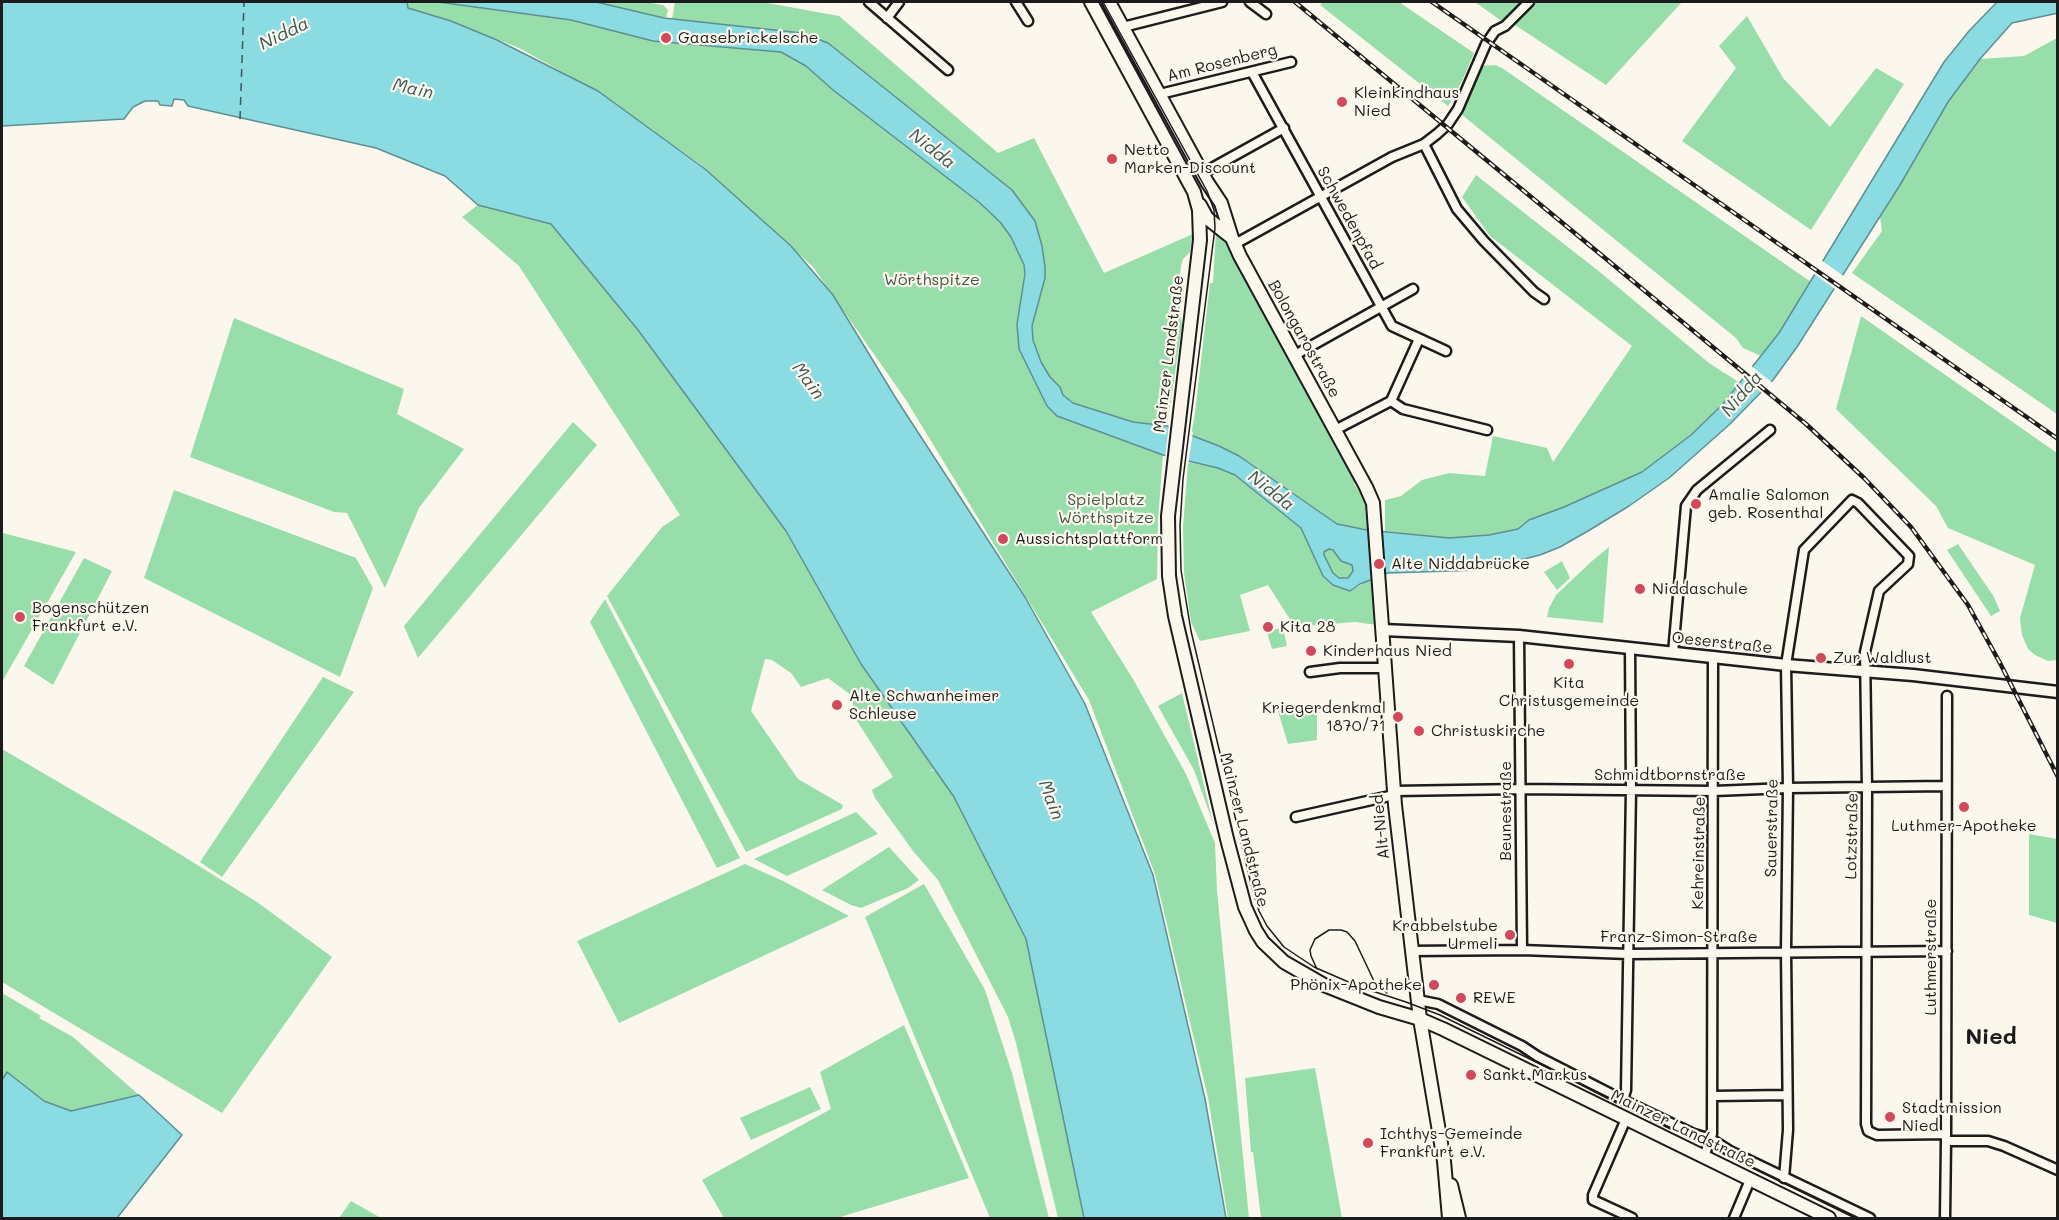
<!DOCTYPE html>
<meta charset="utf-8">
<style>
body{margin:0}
#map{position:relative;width:2059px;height:1220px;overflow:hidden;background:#fbf7ec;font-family:Mali,sans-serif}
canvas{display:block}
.frame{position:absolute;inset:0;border:3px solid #1c1c1c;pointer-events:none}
</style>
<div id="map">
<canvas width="2059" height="1220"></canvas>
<div class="frame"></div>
</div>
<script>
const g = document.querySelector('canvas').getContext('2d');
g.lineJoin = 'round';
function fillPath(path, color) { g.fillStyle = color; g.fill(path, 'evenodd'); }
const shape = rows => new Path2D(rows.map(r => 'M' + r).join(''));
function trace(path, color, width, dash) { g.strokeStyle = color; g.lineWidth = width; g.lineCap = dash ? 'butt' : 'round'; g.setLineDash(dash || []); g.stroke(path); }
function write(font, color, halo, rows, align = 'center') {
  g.font = font + ' Mali,sans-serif'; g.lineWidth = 4.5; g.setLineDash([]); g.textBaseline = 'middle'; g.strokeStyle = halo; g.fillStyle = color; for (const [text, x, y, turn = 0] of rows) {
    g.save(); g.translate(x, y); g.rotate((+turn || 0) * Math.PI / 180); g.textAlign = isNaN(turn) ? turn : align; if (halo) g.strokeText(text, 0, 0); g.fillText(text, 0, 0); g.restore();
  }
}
fillPath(shape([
 [407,2,449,3,571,20,653,41,781,52,791,57,806,66,833,90,980,203,1000,222,1011,237,1024,265,1025,274,1017,324,1019,349,1096,431,1163,455,1158,520,1157,579,1091,612,1133,679,1186,774,1215,843,1217,891,1249,1218,1228,1218,1208,1098,1155,874,1089,700,906,400,813,267,700,164,593,89,519,48,451,21,408,8],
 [596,2,644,2,663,5,668,10,666,18,664,18],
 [675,2,762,2,839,16,998,153,1034,138,1104,273,1193,234,1190,252,1183,259,1181,266,1178,290,1182,326,1167,426,1133,422,1074,403,1063,395,1060,387,1050,377,1041,362,1031,332,1045,278,1012,190,828,43,802,33,672,19],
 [1323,2,1399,2,1474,53,1462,81,1448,106,1320,5],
 [1475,2,1523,2,1503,22],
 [1534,2,1682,2,1606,85,1512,23],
 [1747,16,1783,78,1830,127,1876,68,1904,84,1811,230,1682,141,1736,68,1719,46],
 [2057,38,2057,414,1852,273,1882,231,1880,217,1884,208,1948,102,1980,59,2024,56],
 [1495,65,1502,68,1811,282,1779,333,1761,356,1743,348,1736,338,1461,114,1478,66],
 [1476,175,1601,273,1709,363,1740,383,1722,405,1691,435,1642,472,1564,507,1529,520,1518,529,1489,535,1449,538,1385,531,1385,500,1401,496,1422,480,1449,473,1485,476,1493,436,1547,448,1553,462,1632,346,1490,236,1462,197],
 [478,205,551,224,638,330,786,531,861,664,934,769,929,771,935,770,954,797,1026,939,1084,1218,1058,1218,1016,1043,1008,1017,938,880,913,851,875,798,872,790,893,777,857,721,851,695,828,678,801,687,791,673,772,660,765,659,751,711,798,779,843,805,842,809,746,852,607,596,662,527,680,515,519,266,462,217],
 [1216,232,1225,236,1355,479,1354,484,1366,500,1370,530,1337,524,1239,456,1191,435,1195,413,1210,283,1213,283],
 [1861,316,2057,453,2057,660,2048,661,2035,655,2028,649,2022,635,2020,618,2035,565,1948,528,1936,506,1836,409],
 [234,318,404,389,397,414,464,449,419,508,385,588,347,513,334,512,190,457],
 [573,422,597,445,418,658,404,626],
 [1188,462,1218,468,1235,475,1301,528,1323,576,1333,585,1350,591,1373,578,1377,625,1355,622,1295,627,1268,585,1240,595,1250,631,1200,641,1191,622,1184,573,1183,527],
 [174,490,356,558,373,588,340,677,144,578],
 [3,533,76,552,2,682,2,536],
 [1958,544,1994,597,2000,611,1991,616,1947,550],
 [1609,547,1603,623,1547,617,1549,608,1556,595,1592,561],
 [1329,549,1333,550,1341,561,1352,565,1353,571,1348,578,1339,578,1333,573,1324,555,1324,552],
 [84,558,112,571,53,685,24,666],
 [1562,561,1570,578,1557,590,1544,572],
 [605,599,670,723,740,858,717,868,590,622],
 [1283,627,1287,646,1272,649,1267,632],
 [323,677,354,692,222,877,200,862],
 [1182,693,1213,823,1194,770,1158,706],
 [1317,705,1317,740,1288,744,1277,708],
 [2,749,149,835,257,902,332,957,222,1113,2,982],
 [856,812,878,834,787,876,754,859],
 [2029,834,2057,839,2057,923,2029,915],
 [889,847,919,880,908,888,861,908,851,905,822,890],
 [745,864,783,881,849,916,619,1023,577,941],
 [924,884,985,990,1012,1073,1049,1218,990,1218,865,917],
 [2,993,41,1016,39,1018,73,1037,139,1095,71,1111,44,1101,7,1072,2,1080],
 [904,1025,969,1178,837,1218,724,1218,702,1180,831,1109,820,1072],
 [1315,1068,1342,1218,1261,1218,1253,1152,1251,1152,1245,1078],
 [810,1087,821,1109,751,1140,740,1118],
 [351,1201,381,1218,339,1218]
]), '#98deab');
const water = shape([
 [2,2,407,2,408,8,451,21,497,40,598,91,705,169,791,246,833,295,897,400,1025,597,1085,704,1153,875,1205,1099,1226,1218,1084,1218,1026,939,954,797,861,664,786,531,638,330,551,224,478,205,445,176,376,148,188,106,184,100,174,99,172,106,160,105,158,101,145,101,133,107,124,119,2,126,2,2],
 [438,2,596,2,664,18,802,33,828,43,1012,190,1035,221,1042,246,1045,267,1045,278,1032,326,1033,340,1041,362,1050,377,1060,387,1063,395,1073,403,1133,422,1167,426,1219,446,1239,456,1337,524,1367,530,1449,538,1489,535,1518,529,1529,520,1564,507,1642,472,1691,435,1722,405,1779,333,1944,62,1969,31,1997,2,2057,2,2058,13,2012,23,1980,59,1948,102,1900,185,1797,347,1773,380,1730,424,1669,478,1629,506,1588,531,1560,547,1540,555,1481,570,1388,573,1360,584,1350,591,1333,585,1323,576,1301,528,1235,475,1218,468,1163,455,1057,416,1047,406,1019,349,1017,324,1025,274,1024,265,1011,237,1000,222,980,203,833,90,806,66,781,52,653,41,571,20,438,2],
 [1329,549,1333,550,1341,561,1352,565,1353,571,1348,578,1339,578,1333,573,1324,555,1324,552,1329,549],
 [7,1072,44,1101,71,1111,139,1095,182,1135,117,1218,2,1218,2,1080,7,1072]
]);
fillPath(water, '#8adce2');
trace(water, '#5e8f93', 1.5);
fillPath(shape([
 [1821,260,1845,277,1836,290,1813,273],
 [1750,365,1774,384,1763,394,1741,376],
 [1169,423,1193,432,1188,465,1165,459]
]), '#fbf7ec');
trace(shape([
 [240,119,244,2]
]), '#3d5657', 1.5, [8, 6]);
const minor = shape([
 [869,2,948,70],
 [1016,2,1028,21],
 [1250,2,1266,14],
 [887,18,899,2],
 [1123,27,1222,2],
 [1252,72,1392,326,1446,351],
 [1160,94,1291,62],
 [1424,144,1457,209,1484,241,1534,292,1544,299],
 [1203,173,1284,128],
 [1235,244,1392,157,1424,144,1437,134,1448,124,1458,109,1486,44,1495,31,1505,26,1529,2],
 [1295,355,1413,289],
 [1391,401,1403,409,1487,430],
 [1335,430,1391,401,1419,339],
 [1519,636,1522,950],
 [1673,653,1686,506,1697,490,1770,430],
 [1310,672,1340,668,1385,668],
 [1394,791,1521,789,1714,791,1788,788,1946,786],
 [1296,817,1394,795],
 [1411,951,1522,950,1628,954,1947,951],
 [1418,1000,1438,1004,1522,1046,1537,1056,1623,1100,1694,1134,1711,1139,1730,1151,1870,1218],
 [1713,1096,1787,1095],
 [1623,1100,1626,1090,1631,790,1630,648],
 [1626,1119,1593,1195,1593,1200,1632,1218],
 [1946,1141,1988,1141,2004,1146,2058,1170],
 [1704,1157,1712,1134,1713,656],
 [1784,1178,1788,1130,1786,951,1788,788,1786,665,1804,550,1852,500,1858,503,1909,556,1908,564,1879,591,1865,652,1867,788,1866,1124,1868,1131,1877,1135,1946,1134],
 [1734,1218,1750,1180],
 [1945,1218,1946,1141,1947,696]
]);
const tertiary = shape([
 [1383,630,1519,636,1786,665,1913,675,2058,692]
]);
const secondary = shape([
 [1091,2,1194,192,1199,210,1200,240,1168,516,1169,576,1175,616,1227,839,1245,907,1256,931,1263,942,1284,962,1324,985,1379,1007,1420,1019,1443,1029,1829,1218],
 [1109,2,1207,182,1221,203,1232,238,1240,256,1366,487,1373,503,1395,805,1420,1019,1444,1161,1449,1218],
 [1200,205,1207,218,1231,237],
 [1451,1185,1459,1218]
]);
trace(minor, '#1c1c1c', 13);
trace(tertiary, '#1c1c1c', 15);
trace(secondary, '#1c1c1c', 16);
trace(minor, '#fbf7ec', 8);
trace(tertiary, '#fbf7ec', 10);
trace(secondary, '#fbf7ec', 12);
trace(shape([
 [1103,2,1207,191,1214,210,1215,228,1183,479,1180,526,1181,570,1191,631,1251,884,1259,911,1267,926,1284,947,1314,967,1360,987,1406,1002,1440,1015,1855,1218],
 [1317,969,1311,956,1310,950,1315,939,1329,930,1341,930,1347,932,1355,941,1374,981,1387,993]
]), '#1c1c1c', 1.5);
const rail = shape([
 [1295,2,1806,424,1864,478,1911,527,1968,605,2000,663,2058,777],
 [1432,2,2058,439]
]);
trace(rail, '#1c1c1c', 4.5);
trace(rail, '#fbf7ec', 2, [7]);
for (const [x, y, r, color] of [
 [666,38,6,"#d1495b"],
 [1342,102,6,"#d1495b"],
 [1112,159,6,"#d1495b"],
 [1696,504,6,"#d1495b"],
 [1003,539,6,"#d1495b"],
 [1379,564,6,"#d1495b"],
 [1640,589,6,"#d1495b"],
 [20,617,6,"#d1495b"],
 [1268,627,6,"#d1495b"],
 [1311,651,6,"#d1495b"],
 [1821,658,6,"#d1495b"],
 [1569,664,6,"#d1495b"],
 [837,705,6,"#d1495b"],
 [1398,717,6,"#d1495b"],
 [1419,731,6,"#d1495b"],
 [1964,807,6,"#d1495b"],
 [1510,935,6,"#d1495b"],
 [1434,985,6,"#d1495b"],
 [1461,998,6,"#d1495b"],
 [1471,1075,6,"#d1495b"],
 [1890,1117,6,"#d1495b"],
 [1368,1143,6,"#d1495b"]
]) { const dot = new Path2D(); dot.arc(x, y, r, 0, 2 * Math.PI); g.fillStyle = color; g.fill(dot); trace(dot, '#fbf7ec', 2); }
write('16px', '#1c1c1c', '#fbf7ec', [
 ["Gaasebrickelsche",678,38],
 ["Kleinkindhaus",1354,93],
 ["Nied",1354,111],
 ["Netto",1124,150],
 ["Marken-Discount",1124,168],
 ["Amalie Salomon",1708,495],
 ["geb. Rosenthal",1708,513],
 ["Aussichtsplattform",1015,539],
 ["Alte Niddabrücke",1391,564],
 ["Niddaschule",1652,589],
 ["Bogenschützen",32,608],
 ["Frankfurt e.V.",32,626],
 ["Kita 28",1280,627],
 ["Kinderhaus Nied",1323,651],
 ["Zur Waldlust",1833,658],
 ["Kita",1569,683,"center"],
 ["Christusgemeinde",1569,701,"center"],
 ["Alte Schwanheimer",849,696],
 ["Schleuse",849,714],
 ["Kriegerdenkmal",1386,708,"right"],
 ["1870/71",1386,726,"right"],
 ["Christuskirche",1431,731],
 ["Luthmer-Apotheke",1964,826,"center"],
 ["Krabbelstube",1498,926,"right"],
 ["Urmeli",1498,944,"right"],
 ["Phönix-Apotheke",1422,985,"right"],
 ["REWE",1473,998],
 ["Sankt Markus",1483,1075],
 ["Stadtmission",1902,1108],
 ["Nied",1902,1126],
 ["Ichthys-Gemeinde",1380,1134],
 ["Frankfurt e.V.",1380,1152]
], 'left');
write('16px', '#1c1c1c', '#fbf7ec', [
 ["Am Rosenberg",1222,63,-14],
 ["Schwedenpfad",1349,218,61],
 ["Bolongarostraße",1304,339,61],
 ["Mainzer Landstraße",1169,354,-83],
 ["Oeserstraße",1722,643,6],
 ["Schmidtbornstraße",1670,775],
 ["Beunestraße",1506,811,-90],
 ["Alt-Nied",1381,827,-96],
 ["Sauerstraße",1772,828,-89],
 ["Mainzer Landstraße",1244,830,76],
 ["Lotzstraße",1852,836,-89],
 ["Kehreinstraße",1699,853,-89],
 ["Franz-Simon-Straße",1679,937],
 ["Luthmerstraße",1931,957,-90],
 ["Mainzer Landstraße",1683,1129,26]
]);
write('16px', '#415647', '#fbf7ec', [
 ["Wörthspitze",932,280],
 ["Spielplatz",1106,500],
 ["Wörthspitze",1106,518]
]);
write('italic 18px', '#3d5657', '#fbf7ec', [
 ["Nidda",284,34,-26],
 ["Main",413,89,13],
 ["Nidda",932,149,38],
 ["Main",808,381,54],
 ["Nidda",1742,394,-50],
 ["Nidda",1271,491,38],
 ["Main",1051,800,69]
]);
write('bold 22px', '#1c1c1c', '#fbf7ec', [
 ["Nied",1991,1037]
]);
</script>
